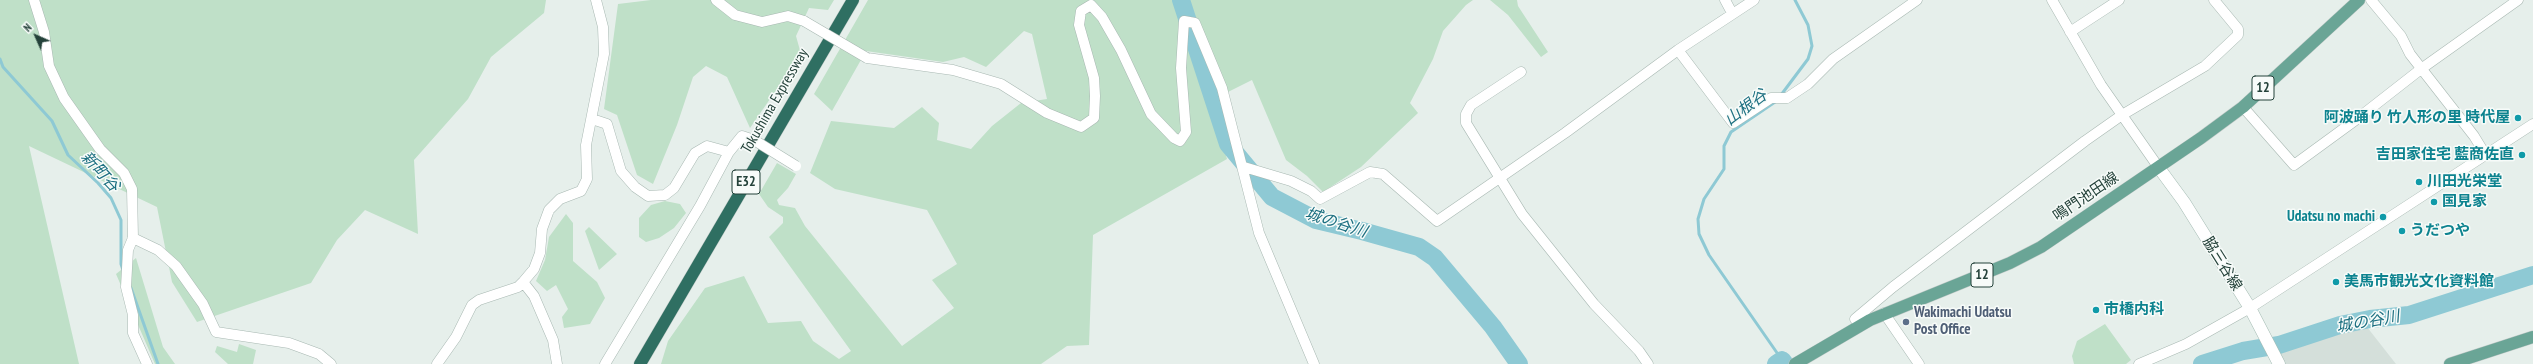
<!DOCTYPE html>
<meta charset="utf-8">
<style>
body{margin:0}
#map{position:relative;width:2533px;height:364px;overflow:hidden;background:#e6efeb;font-family:"PT Sans Narrow",sans-serif}
canvas{display:block}
.north{position:absolute;left:16px;top:16px;width:40px;height:40px;-webkit-text-stroke:3px #f7fbf9;paint-order:stroke;rotate:315deg;font-size:11px;font-weight:700;line-height:16px;text-align:center;color:#24423a}
.north::after{content:'';display:block;margin:auto;width:14px;height:18px;background:#24423a;clip-path:polygon(50% 0,100% 100%,50% 72%,0 100%)}
</style>
<div id="map">
<canvas width="2533" height="364"></canvas>
<div class="north">N</div>
</div>
<script>
const g = document.querySelector('canvas').getContext('2d');
g.lineJoin = 'round';
function fillPath(path, color) { g.fillStyle = color; g.fill(path, 'evenodd'); }
const shape = rows => new Path2D(rows.map(r => 'M' + r).join(''));
function trace(path, color, width, dash) { g.strokeStyle = color; g.lineWidth = width; g.lineCap = dash ? 'butt' : 'round'; g.setLineDash(dash || []); g.stroke(path); }
function write(font, color, halo, rows, align = 'center') {
  g.font = font + ' "PT Sans Narrow","Noto Sans JP",sans-serif'; g.lineWidth = 3; g.setLineDash([]); g.textBaseline = 'middle'; g.strokeStyle = halo; g.fillStyle = color; for (const [text, x, y, turn = 0] of rows) {
    g.save(); g.translate(x, y); g.rotate((+turn || 0) * Math.PI / 180); g.textAlign = isNaN(turn) ? turn : align; if (halo) g.strokeText(text, 0, 0); g.fillText(text, 0, 0); g.restore();
  }
}
fillPath(shape([
 [2367,327,2396,364,2283,364,2276,355,2317,340]
]), '#d4dfda');
fillPath(shape([
 [0,0,546,0,544,13,491,57,468,99,414,160,418,234,365,210,337,240,311,283,197,322,172,282,157,207,29,146,79,364,0,364],
 [651,0,834,0,828,10,809,8,796,36,801,54,750,128,727,77,706,66,693,77,677,125,653,184,637,175,617,115,604,109,618,4],
 [868,0,1473,0,1466,5,1443,31,1433,59,1410,103,1418,113,1361,167,1323,192,1307,176,1286,160,1252,80,1210,101,1227,159,1093,235,1089,345,1067,346,1041,364,661,364,668,341,705,288,744,276,768,323,801,321,813,341,839,359,851,351,769,237,783,223,783,217,768,207,759,194,777,163,796,174,788,188,777,200,779,205,795,208,805,226,902,346,954,308,932,280,957,264,927,210,835,189,810,173,831,121,894,128,922,107,939,123,937,140,971,149,992,126,1021,103,1047,99,1032,34,1024,31,986,67,964,57,943,62,866,51,832,111,814,94],
 [1490,0,1517,0,1518,6,1548,52,1541,57,1508,15],
 [665,201,680,204,686,213,674,228,659,238,646,242,639,237,639,218,651,205],
 [566,214,573,223,573,261,597,282,605,298,590,324,564,328,562,317,568,309,556,285,547,291,536,281,545,260,549,237],
 [589,227,617,254,599,270,585,231],
 [136,258,163,347,175,364,155,364,116,274],
 [2105,324,2131,360,2126,364,2074,364,2072,356,2077,341],
 [239,344,256,350,253,364,228,364,215,352,217,346,237,352]
]), '#bfe0c8');
trace(shape([
 [0,59,3,67,52,121,68,155,98,183,111,198,121,220,121,264,123,270],
 [1781,95,1808,59,1812,46,1808,25,1795,0],
 [1778,100,1731,132,1724,146,1724,169,1704,199,1698,219,1699,234,1709,255,1782,360],
 [131,288,158,364]
]), '#8ec9d4', 3);
trace(shape([
 [1181,0,1228,144,1272,197,1316,220,1362,231,1419,247,1435,258,1493,327,1519,364],
 [1776,364,1782,360,1785,364],
 [2202,364,2243,351,2279,345,2340,325,2370,319,2409,315,2533,275]
]), '#8ec9d4', 18);
const minor = shape([
 [34,0,44,32,49,66,64,98,100,149,124,173,132,189,133,238,128,250,126,287,133,315,133,333,147,364],
 [716,0,735,15,762,22,788,16,804,21],
 [1725,0,1732,13],
 [2052,0,2101,85,2159,168],
 [2371,0,2401,36,2410,54,2474,136,2485,154],
 [2070,32,2119,0],
 [1678,50,1733,123,1771,98,1787,98,1808,84,1833,59,1917,0],
 [867,58,953,70,1001,84,1047,113,1081,127,1094,118,1095,96,1094,78,1079,25,1081,11,1091,5,1102,17,1121,50,1151,114,1174,138,1180,141,1186,132,1181,68,1184,21,1195,23,1222,88,1259,233,1314,364],
 [1521,72,1471,105,1466,114,1466,123,1522,214,1594,304,1639,351,1648,364],
 [2243,107,2294,165,2357,119,2421,69,2518,0],
 [592,119,607,124,621,171,635,187,648,196,665,195,674,188,695,153,707,146,729,152],
 [1244,167,1291,181,1311,191,1320,199,1370,172,1383,174,1437,221,1565,133,1678,50,1754,0],
 [133,238,158,250,176,266,203,304,216,332,289,343,319,354,331,364],
 [523,282,534,296,553,340,557,364],
 [1884,313,1919,364],
 [1860,325,1855,319,1893,287,2085,141,2122,115,2205,66,2238,35,2238,29,2214,0],
 [437,364,456,337,472,305,479,300,518,287,523,282,534,269,540,253,542,229,549,210,560,199,581,191,587,179,586,145,604,54,603,27,596,0],
 [605,364,700,206,729,152,742,136,754,140],
 [2139,364,2186,344,2250,308,2533,124]
]);
const secondary = shape([
 [2159,168,2184,202,2250,308,2279,364]
]);
const primary = shape([
 [1795,364,1870,320,2010,263,2041,247,2201,138,2243,107,2359,0],
 [2450,364,2533,337]
]);
const motorway = shape([
 [640,364,853,0]
]);
trace(minor, '#a8b8b2', 11);
trace(secondary, '#a4bbb3', 13);
trace(primary, '#c2cac8', 13);
trace(motorway, '#c2cac8', 13);
trace(minor, '#fff', 10);
trace(secondary, '#fff', 12);
trace(primary, '#6aa596', 12);
trace(motorway, '#2f6f62', 12);
const minorBridge = shape([
 [804,21,867,58],
 [754,140,796,166]
]);
trace(minorBridge, '#a8b8b2', 11, []);
trace(minorBridge, '#fff', 10);
for (const [x, y, r, color] of [
 [2518,118,4,"#0f9aa8"],
 [2522,155,4,"#0f9aa8"],
 [2419,182,4,"#0f9aa8"],
 [2434,202,4,"#0f9aa8"],
 [2383,217,4,"#0f9aa8"],
 [2402,231,4,"#0f9aa8"],
 [2336,282,4,"#0f9aa8"],
 [2096,310,4,"#0f9aa8"],
 [1906,322,4,"#5c6f8a"]
]) { const dot = new Path2D(); dot.arc(x, y, r, 0, 2 * Math.PI); g.fillStyle = color; g.fill(dot); trace(dot, '#f7fbf9', 1.5); }
for (const [x, y, w] of [
 [2263,88,22],
 [746,182,28],
 [1982,275,22]
]) { const box = new Path2D(); box.roundRect(x - w / 2, y - 12, w, 24, 3); g.fillStyle = '#f7fbf9'; g.fill(box); trace(box, '#24423a', 1); }
write('bold 14px', '#24423a', null, [
 ["12",2263,88],
 ["E32",746,182],
 ["12",1982,275]
]);
write('15px', '#24423a', '#f7fbf9', [
 ["Tokushima Expressway",775,101,-60],
 ["鳴門池田線",2086,197,-34],
 ["脇三谷線",2222,264,58]
]);
write('bold 15px', '#0d838f', '#f7fbf9', [
 ["阿波踊り 竹人形の里 時代屋",2510,118,"right"],
 ["吉田家住宅 藍商佐直",2514,155,"right"],
 ["川田光栄堂",2427,182],
 ["国見家",2442,202],
 ["Udatsu no machi",2375,217,"right"],
 ["うだつや",2410,231],
 ["美馬市観光文化資料館",2344,282],
 ["市橋内科",2104,310]
], 'left');
write('bold 15px', '#4e5e75', '#f7fbf9', [
 ["Wakimachi Udatsu",1914,313],
 ["Post Office",1914,330]
], 'left');
write('italic 16px', '#1c6f80', '#f7fbf9', [
 ["山根谷",1746,108,-37],
 ["新町谷",100,172,47],
 ["城の谷川",1336,223,18],
 ["城の谷川",2368,322,-10]
]);
</script>
